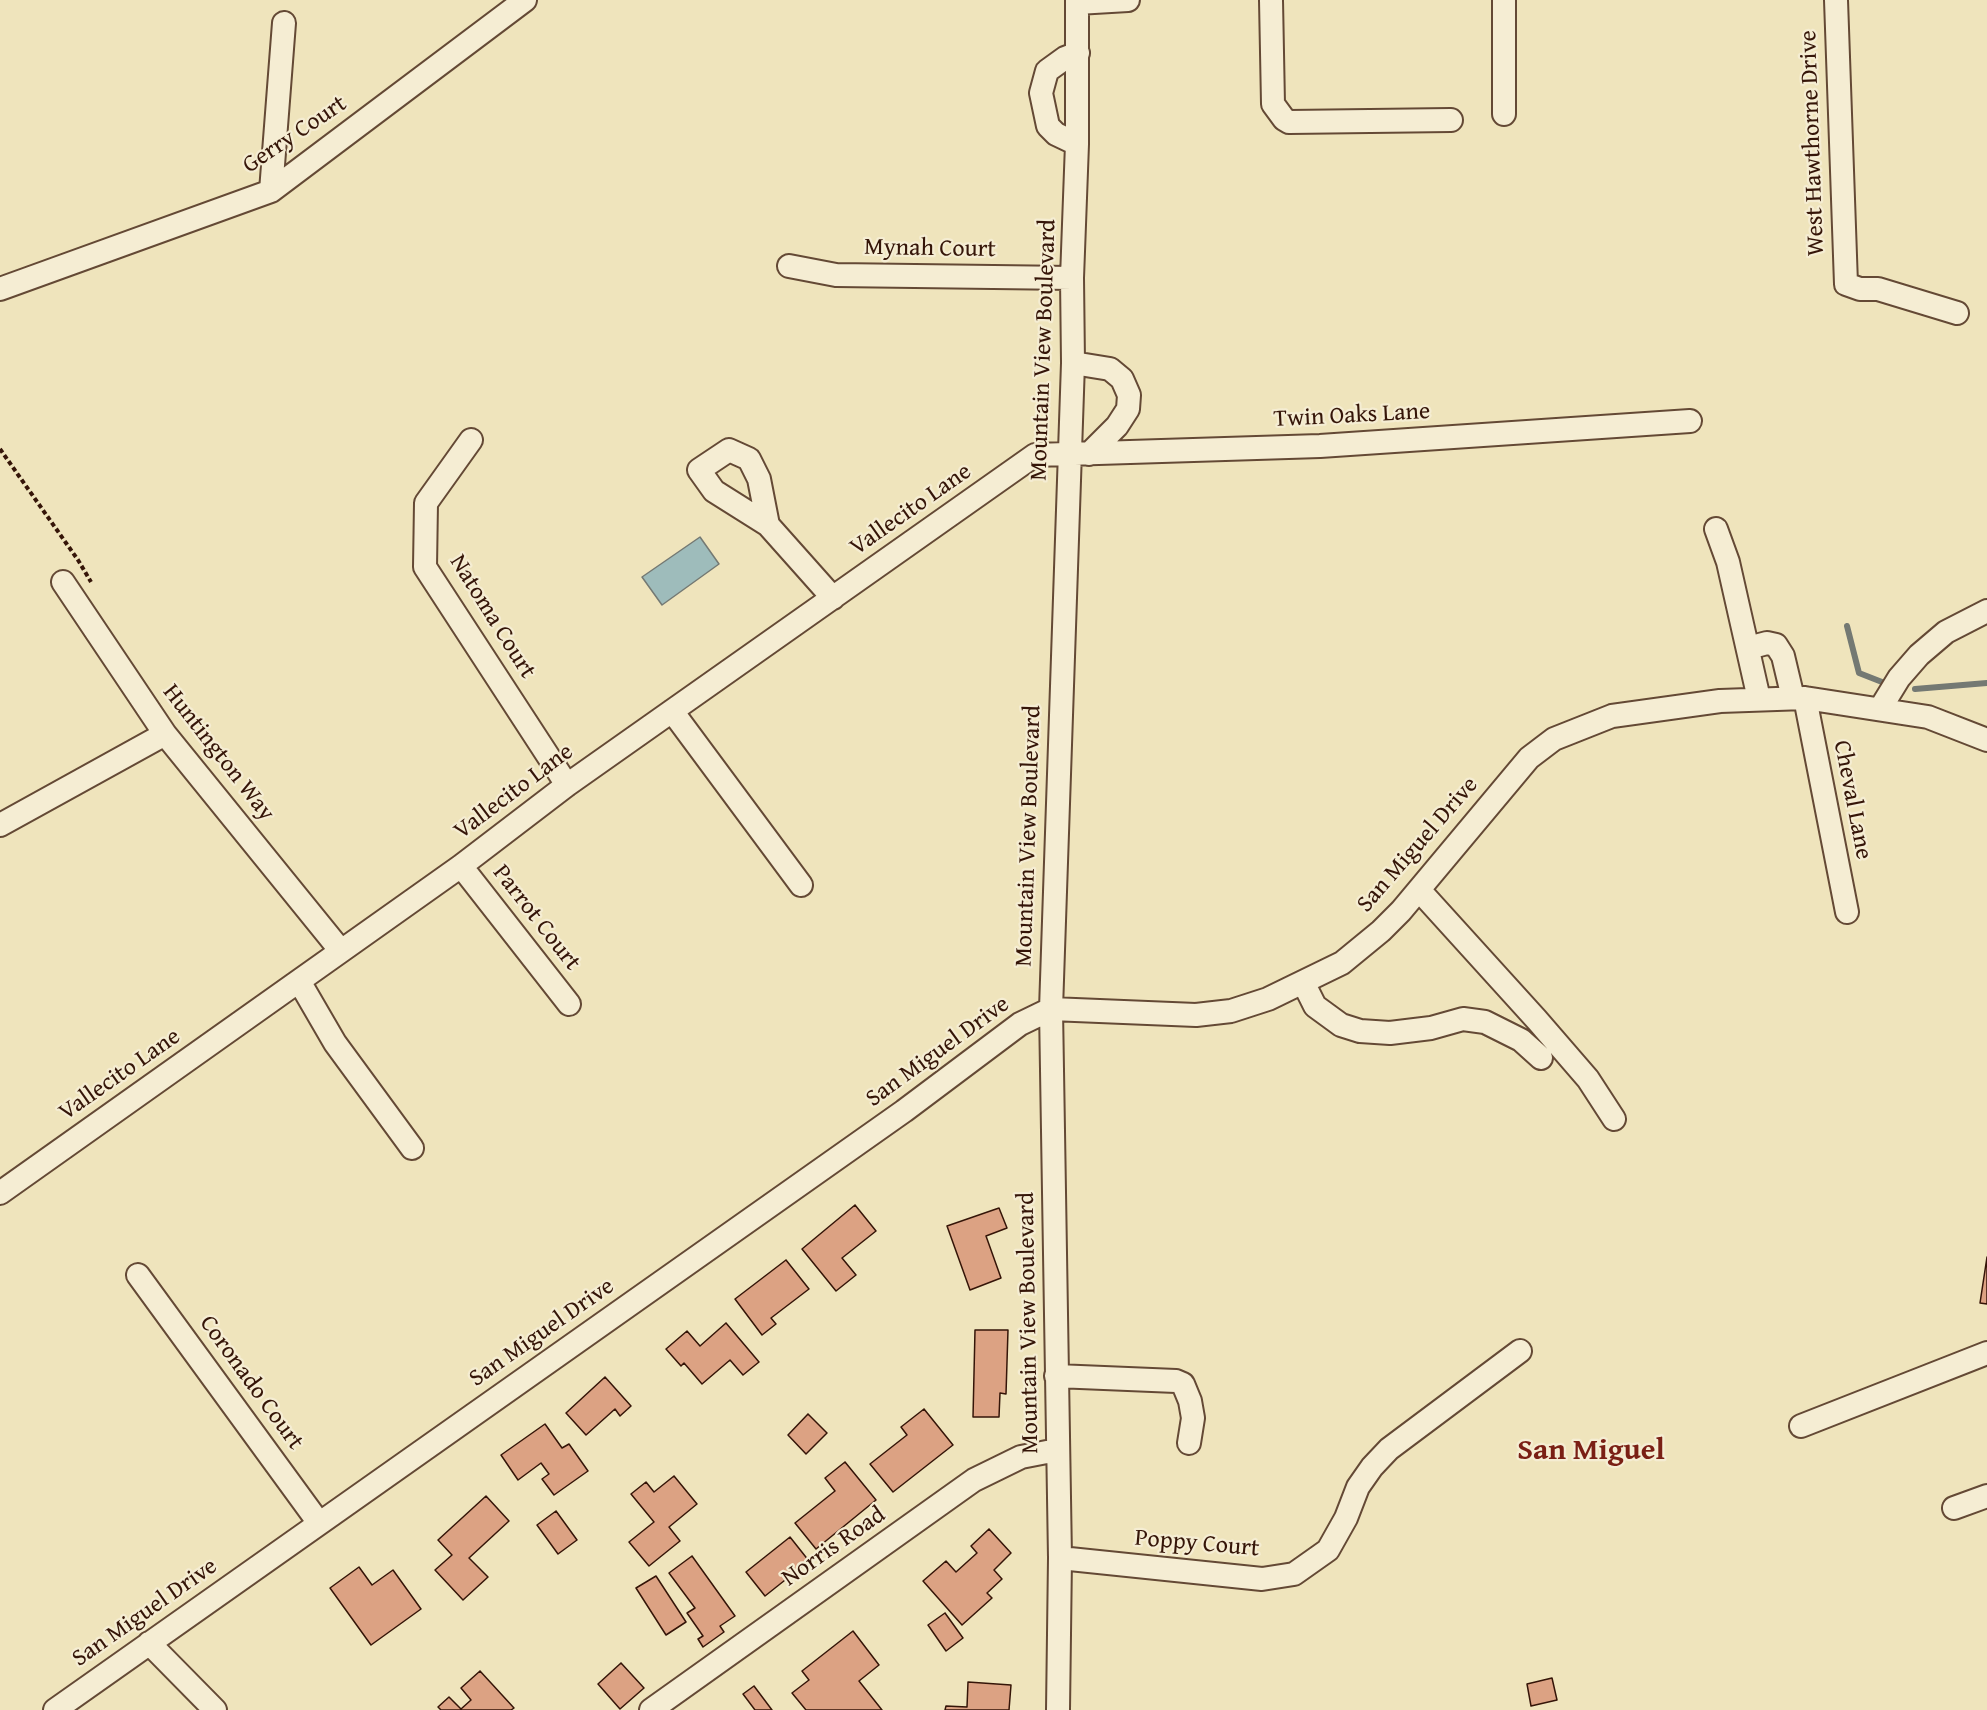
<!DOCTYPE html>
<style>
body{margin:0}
canvas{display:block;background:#efe4bc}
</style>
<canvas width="1987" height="1710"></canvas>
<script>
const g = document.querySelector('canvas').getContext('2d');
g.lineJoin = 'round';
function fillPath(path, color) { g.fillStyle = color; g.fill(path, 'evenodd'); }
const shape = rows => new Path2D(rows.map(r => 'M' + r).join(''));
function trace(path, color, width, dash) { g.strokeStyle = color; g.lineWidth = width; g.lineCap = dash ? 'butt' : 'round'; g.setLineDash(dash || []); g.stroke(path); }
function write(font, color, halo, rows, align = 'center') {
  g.font = font + ' "Gentium Book Plus",serif'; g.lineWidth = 4.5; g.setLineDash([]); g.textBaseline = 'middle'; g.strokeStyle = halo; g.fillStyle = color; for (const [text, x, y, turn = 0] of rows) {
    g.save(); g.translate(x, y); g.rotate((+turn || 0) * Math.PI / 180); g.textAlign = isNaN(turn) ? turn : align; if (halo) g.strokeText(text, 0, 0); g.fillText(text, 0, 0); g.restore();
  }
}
const water = shape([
 [700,537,719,564,662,605,642,577,700,537]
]);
fillPath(water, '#9ebcbb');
trace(water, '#747973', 1.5);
trace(shape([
 [1847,626,1859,673,1882,682],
 [1915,689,1987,683]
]), '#747973', 6);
const building = shape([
 [855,1205,876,1231,842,1258,856,1275,836,1291,802,1249,855,1205],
 [999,1208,1007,1228,986,1236,1001,1278,970,1290,947,1226,999,1208],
 [1987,1257,1987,1304,1980,1303,1987,1257],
 [786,1260,809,1289,771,1318,776,1324,762,1335,735,1299,786,1260],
 [726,1323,759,1362,743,1375,730,1360,702,1384,684,1363,681,1366,666,1349,687,1331,700,1346,726,1323],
 [975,1330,1008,1330,1006,1394,1000,1393,999,1417,973,1417,975,1330],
 [605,1377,631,1406,620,1416,615,1409,586,1435,566,1413,605,1377],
 [924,1409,953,1445,893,1492,870,1464,907,1435,901,1427,924,1409],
 [808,1414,827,1433,806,1454,788,1435,808,1414],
 [545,1424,562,1448,569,1444,588,1471,554,1495,542,1479,549,1474,541,1463,518,1480,501,1455,545,1424],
 [845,1462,876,1500,816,1549,795,1523,835,1491,825,1478,845,1462],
 [674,1476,697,1504,669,1527,680,1541,649,1566,629,1542,654,1522,631,1494,646,1482,654,1492,674,1476],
 [486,1496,509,1521,469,1558,488,1577,463,1600,435,1570,452,1555,438,1540,486,1496],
 [556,1511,577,1540,558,1554,537,1525,556,1511],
 [989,1529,1011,1553,994,1570,1002,1579,987,1593,992,1598,962,1625,923,1581,946,1561,956,1572,977,1553,971,1546,989,1529],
 [790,1537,809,1561,765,1596,746,1572,790,1537],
 [692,1556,735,1616,720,1626,724,1632,703,1647,698,1639,703,1636,687,1613,695,1608,669,1573,692,1556],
 [359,1567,372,1585,393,1570,421,1609,371,1645,330,1588,359,1567],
 [656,1576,686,1622,666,1635,636,1588,656,1576],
 [945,1613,963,1638,946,1651,928,1625,945,1613],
 [853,1631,879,1665,859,1681,882,1710,806,1710,792,1693,809,1680,802,1671,853,1631],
 [621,1663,644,1688,620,1709,598,1684,621,1663],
 [480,1671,514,1708,511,1710,441,1710,438,1707,449,1697,461,1709,471,1700,461,1688,480,1671],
 [1552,1678,1557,1700,1531,1706,1527,1684,1552,1678],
 [968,1682,1011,1685,1009,1710,945,1710,946,1706,967,1707,968,1682],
 [754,1686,772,1710,755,1710,743,1694,754,1686]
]);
fillPath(building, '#dca283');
trace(building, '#351508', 1.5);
const minor = shape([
 [1271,0,1273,104,1284,119,1289,122,1451,120],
 [1836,0,1846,284,1860,289,1878,289,1957,313],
 [1077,3,1128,0],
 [1504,114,1504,0],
 [1077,144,1056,134,1048,126,1041,93,1047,71,1065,58,1078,53],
 [271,191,284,23],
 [789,266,836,275,1072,278],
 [0,289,271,191,525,0],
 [1073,363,1110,369,1122,379,1129,395,1128,409,1117,426,1089,454],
 [471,440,426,503,425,567,567,785],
 [768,525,759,479,749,459,729,450,699,470,714,491,768,525,833,598],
 [1716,529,1728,562,1759,699],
 [63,582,165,734,341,951],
 [1748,648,1767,643,1776,645,1783,656,1793,698],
 [1805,698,1847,912],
 [1880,709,1899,678,1919,655,1946,632,1987,611],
 [672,711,801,885],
 [0,825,165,734],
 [461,866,569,1004],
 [1420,891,1537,1020,1588,1079,1614,1119],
 [299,981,335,1043,412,1148],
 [1303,982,1315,1006,1341,1025,1360,1031,1390,1033,1431,1028,1463,1019,1485,1022,1521,1040,1541,1058],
 [0,1193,461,866,567,785,1035,455,1320,446,1690,421],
 [138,1275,319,1523],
 [1056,1376,1176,1381,1183,1384,1190,1401,1193,1418,1189,1443],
 [1801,1426,1987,1353],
 [1954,1508,1987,1496],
 [1060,1558,1262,1579,1294,1574,1328,1550,1346,1518,1358,1487,1372,1467,1389,1449,1520,1351],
 [149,1643,215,1710],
 [55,1710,904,1111,1020,1024,1051,1009,1196,1015,1231,1011,1268,999,1342,963,1381,931,1401,911,1529,758,1554,739,1612,716,1720,701,1805,698,1928,717,1987,740],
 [651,1710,974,1480,1021,1457,1057,1450],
 [1058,1710,1060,1558,1051,1009,1073,363,1072,278,1077,144,1077,0]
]);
trace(minor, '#644935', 26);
trace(shape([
 [0,449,78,560,91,582]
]), '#351508', 4, [4.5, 3]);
trace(minor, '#f5edd3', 22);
write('24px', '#351508', '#f5edd3', [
 ["Gerry Court",295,135,-34],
 ["West Hawthorne Drive",1813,143,-92],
 ["Mynah Court",930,249,1],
 ["Mountain View Boulevard",1044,350,-88],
 ["Twin Oaks Lane",1352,416,-3],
 ["Vallecito Lane",911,510,-35],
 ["Natoma Court",492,617,58],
 ["Huntington Way",218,753,52],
 ["Vallecito Lane",514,792,-37],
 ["Cheval Lane",1852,800,79],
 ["Mountain View Boulevard",1029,836,-88],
 ["San Miguel Drive",1418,845,-49],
 ["Parrot Court",536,918,52],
 ["San Miguel Drive",938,1052,-36],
 ["Vallecito Lane",120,1075,-35],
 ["Mountain View Boulevard",1029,1323,-91],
 ["San Miguel Drive",542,1333,-35],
 ["Coronado Court",251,1383,54],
 ["Poppy Court",1197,1544,5],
 ["Norris Road",834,1547,-35],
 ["San Miguel Drive",145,1613,-35]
]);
write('bold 30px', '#7a1f14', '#f5edd3', [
 ["San Miguel",1591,1451]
]);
</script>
